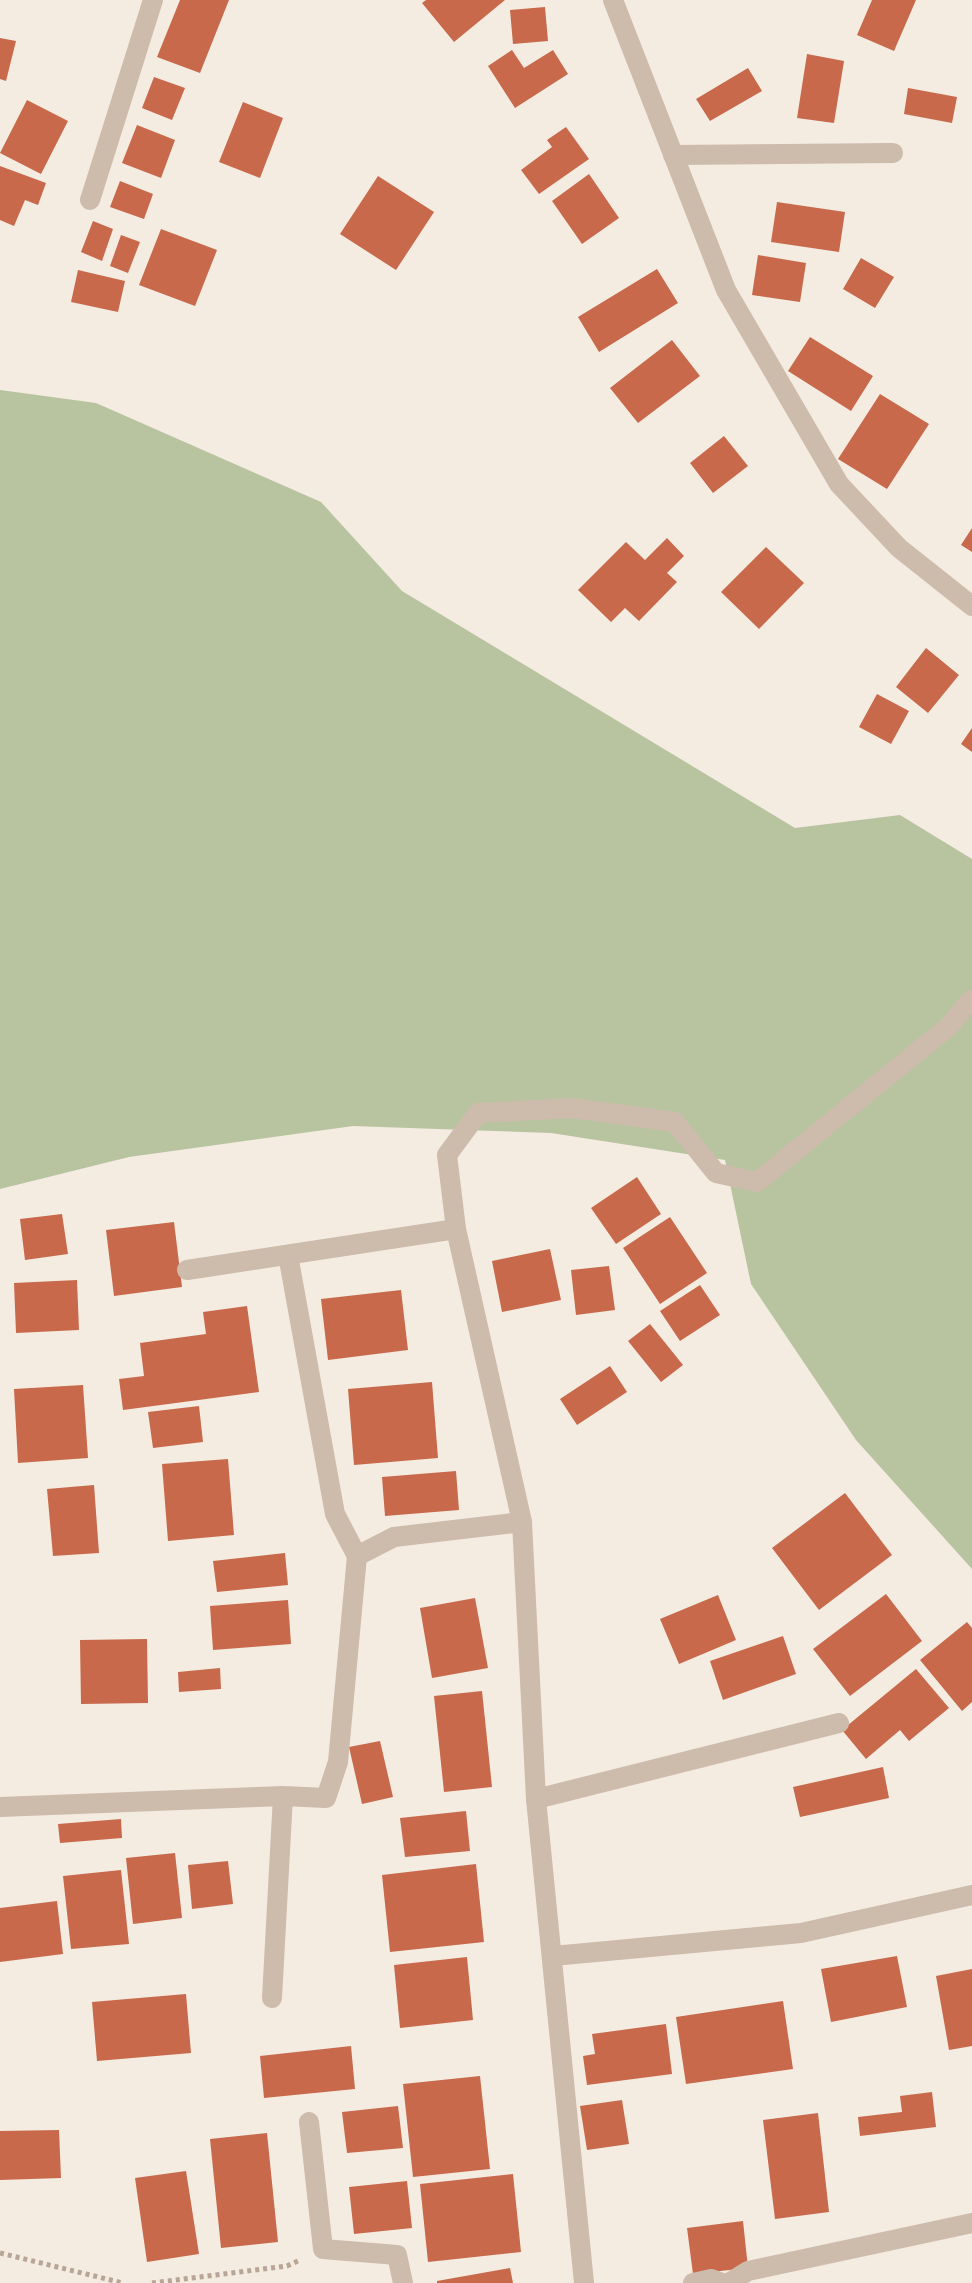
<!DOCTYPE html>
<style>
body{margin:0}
canvas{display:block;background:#f4ebe1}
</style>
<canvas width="972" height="2283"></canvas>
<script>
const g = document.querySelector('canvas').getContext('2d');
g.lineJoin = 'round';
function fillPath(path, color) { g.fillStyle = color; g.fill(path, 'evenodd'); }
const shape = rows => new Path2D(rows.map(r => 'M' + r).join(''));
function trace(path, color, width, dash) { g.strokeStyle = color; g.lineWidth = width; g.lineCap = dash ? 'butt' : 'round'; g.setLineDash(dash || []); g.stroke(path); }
fillPath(shape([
 [0,390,96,403,321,502,402,591,795,828,900,815,972,859,972,1569,856,1440,751,1284,725,1160,551,1133,353,1126,129,1157,0,1189]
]), '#b8c4a0');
fillPath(shape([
 [180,0,229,0,200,73,157,57],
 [426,0,505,0,454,42,422,3],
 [872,0,916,0,894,51,857,35],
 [545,7,548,41,513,44,510,10],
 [0,38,16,41,6,81,0,79],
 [512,50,524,68,553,50,568,74,515,108,488,66],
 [807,54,844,61,834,123,797,118],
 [748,68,762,91,710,121,696,99],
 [154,77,185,88,172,120,142,108],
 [908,88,957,97,952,123,904,114],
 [27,100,68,121,41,174,0,153],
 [243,102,283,118,260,178,219,162],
 [137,125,175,140,161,178,122,163],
 [566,127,589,159,539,194,521,170,552,147,547,140],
 [0,166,46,183,38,205,25,200,14,226,0,220],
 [589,174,619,218,582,244,552,201],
 [378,176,434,212,396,270,340,234],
 [120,181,153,194,144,219,110,207],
 [777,202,845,212,839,252,771,242],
 [93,221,113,229,102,261,81,252],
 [161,229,217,250,195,306,139,285],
 [121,235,140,242,128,273,110,266],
 [758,255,806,263,800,302,752,295],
 [861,258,894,277,875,308,843,289],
 [657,269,678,303,599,352,578,317],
 [78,270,125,281,118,312,71,302],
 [810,337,873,376,851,411,788,371],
 [672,340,700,376,638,423,610,388],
 [880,394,929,424,887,489,838,459],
 [724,436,748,466,713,493,690,463],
 [972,528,972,552,961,545],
 [667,538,684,556,667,573,677,582,639,621,625,608,611,622,578,590,626,542,645,560],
 [766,547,804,583,759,629,721,592],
 [926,648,959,675,928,713,896,687],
 [877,694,909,711,891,744,859,727],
 [972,728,972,752,961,744],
 [637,1177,661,1214,616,1244,591,1208],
 [62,1214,68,1254,25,1260,20,1219],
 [670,1217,707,1273,660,1304,623,1248],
 [174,1222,182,1287,114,1296,106,1230],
 [550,1249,561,1300,502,1312,492,1261],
 [609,1266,615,1310,576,1315,571,1270],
 [77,1280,79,1330,16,1333,14,1283],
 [700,1285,720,1315,680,1341,660,1311],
 [401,1290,408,1350,328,1360,321,1299],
 [247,1306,259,1392,123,1410,119,1379,144,1376,140,1343,206,1334,203,1312],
 [650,1324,683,1365,661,1382,628,1341],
 [610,1366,627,1392,577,1425,560,1399],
 [432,1382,438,1458,354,1465,348,1389],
 [83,1385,88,1458,18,1463,14,1389],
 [199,1406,203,1442,153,1448,148,1412],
 [228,1459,234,1535,168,1541,162,1464],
 [456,1471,459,1510,385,1516,382,1477],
 [94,1485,99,1553,53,1556,47,1489],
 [845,1493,892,1555,819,1610,772,1548],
 [285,1553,288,1585,217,1592,213,1561],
 [886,1594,922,1641,850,1696,813,1649],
 [718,1595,736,1640,679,1664,660,1619],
 [475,1598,488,1668,432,1678,420,1608],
 [288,1600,291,1644,213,1650,210,1606],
 [967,1622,972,1628,972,1702,962,1711,920,1660],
 [783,1636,796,1674,723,1700,710,1661],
 [147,1639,148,1703,81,1704,80,1640],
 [220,1668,221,1689,179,1692,178,1672],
 [916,1669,949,1708,909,1741,900,1730,866,1759,842,1730],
 [482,1691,492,1787,444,1792,434,1696],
 [380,1741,393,1797,362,1804,349,1747],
 [883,1767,889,1798,800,1817,793,1787],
 [466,1811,470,1851,405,1857,400,1818],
 [121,1819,122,1838,60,1843,58,1824],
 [175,1853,182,1918,133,1924,126,1858],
 [228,1861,233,1904,192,1909,188,1865],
 [476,1864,484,1942,390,1952,382,1875],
 [121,1870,129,1944,71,1949,63,1876],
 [57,1901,63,1954,0,1962,0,1908],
 [897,1956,907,2007,831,2022,821,1969],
 [467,1957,473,2020,400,2028,394,1965],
 [972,1969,972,2046,949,2050,936,1976],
 [186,1994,191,2053,97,2061,92,2002],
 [783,2001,793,2069,686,2084,676,2017],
 [666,2024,672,2074,587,2085,583,2056,595,2054,592,2034],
 [351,2046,355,2089,264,2098,260,2056],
 [480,2076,490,2169,413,2177,403,2084],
 [932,2092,936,2127,860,2136,858,2117,902,2112,900,2096],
 [622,2100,629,2144,587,2150,580,2106],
 [398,2106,403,2148,347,2153,342,2112],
 [818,2113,829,2212,775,2219,763,2120],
 [59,2130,61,2178,0,2180,0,2131],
 [267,2133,278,2242,221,2248,210,2139],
 [186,2171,199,2254,147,2262,135,2178],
 [513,2174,521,2252,428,2262,420,2184],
 [407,2181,412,2228,354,2234,349,2187],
 [743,2221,748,2268,693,2274,687,2228],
 [510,2268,513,2283,437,2283,437,2281]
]), '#c8694b');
trace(shape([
 [0,2253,123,2283],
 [152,2283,287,2266,300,2260]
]), '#b9a596', 5, [4, 4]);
trace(shape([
 [673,155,893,153],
 [90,200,153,0],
 [288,1255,335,1514,357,1556],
 [187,1270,456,1229],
 [536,1799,839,1723],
 [0,1807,283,1796,326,1798,338,1762,357,1556,394,1537,522,1522],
 [553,1956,801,1933,972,1895],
 [272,1998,283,1796],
 [309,2122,323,2249,397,2255,403,2283],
 [729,2283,748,2271,972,2223]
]), '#cdbbac', 20);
trace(shape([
 [613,0,726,290,839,484,899,548,972,606],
 [584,2283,536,1799,522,1522,456,1229,447,1155,478,1113,573,1108,675,1122,716,1173,757,1182,948,1027,972,999],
 [693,2283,711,2279,722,2283]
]), '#cdbbac', 20);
</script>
